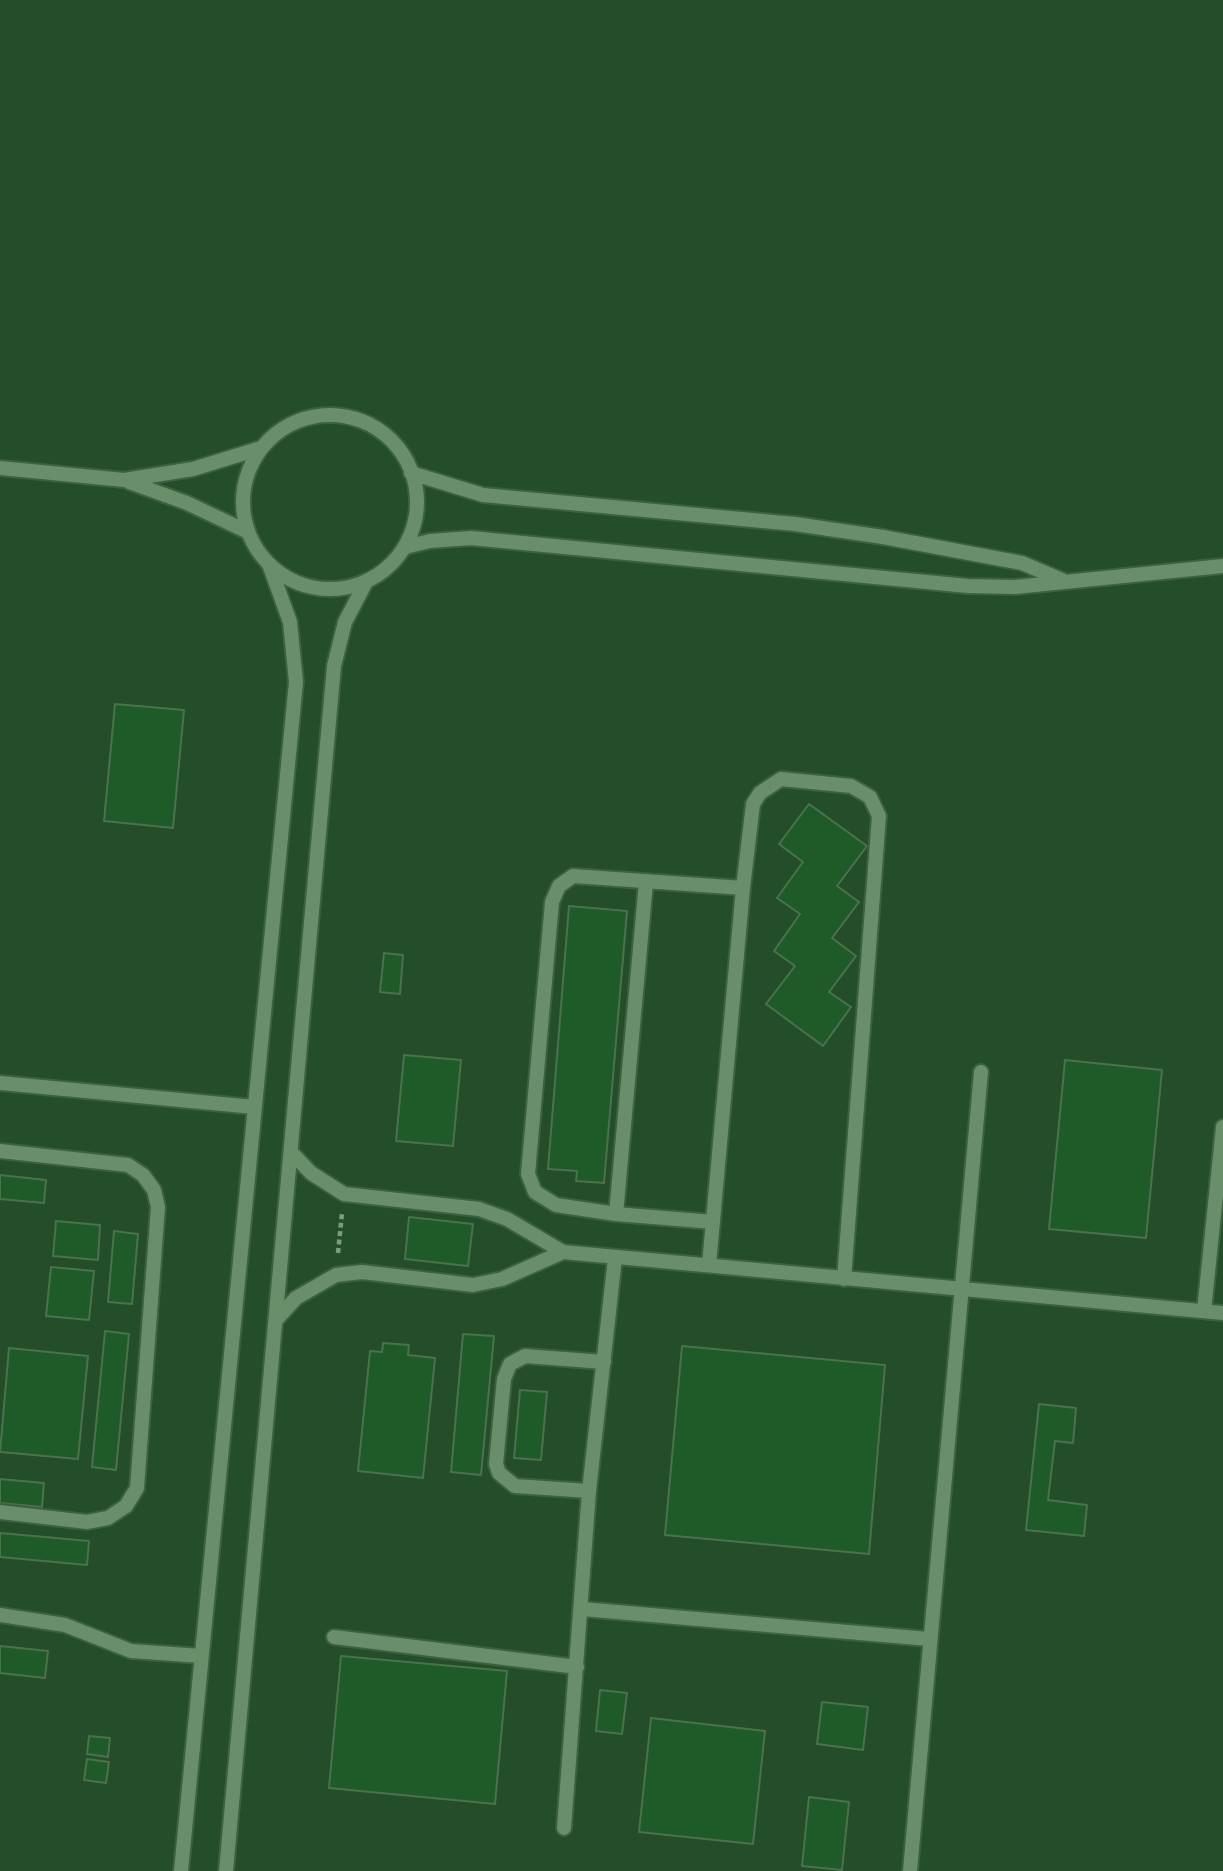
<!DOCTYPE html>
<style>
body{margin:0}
canvas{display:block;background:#1e4321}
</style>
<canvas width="1223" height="1871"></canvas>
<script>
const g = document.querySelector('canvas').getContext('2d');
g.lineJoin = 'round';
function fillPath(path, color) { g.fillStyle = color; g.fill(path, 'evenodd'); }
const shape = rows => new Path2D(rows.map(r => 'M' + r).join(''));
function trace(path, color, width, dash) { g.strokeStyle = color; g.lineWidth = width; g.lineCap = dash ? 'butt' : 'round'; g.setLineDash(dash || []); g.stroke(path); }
fillPath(shape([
 [0,0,1223,0,1223,1871,0,1871]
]), '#234e29');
const building = shape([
 [115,704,184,710,173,828,104,821,115,704],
 [809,804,867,846,837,886,859,902,832,938,856,956,829,992,851,1007,823,1046,766,1004,795,966,774,951,800,914,777,898,803,862,779,844,809,804],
 [569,906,627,911,604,1183,576,1181,577,1171,548,1169,569,906],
 [384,953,403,955,400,994,380,992,384,953],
 [404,1055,461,1060,453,1146,396,1141,404,1055],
 [1065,1060,1162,1070,1146,1238,1049,1229,1065,1060],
 [0,1175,46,1180,44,1203,0,1199,0,1175],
 [409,1217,473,1224,468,1266,405,1259,409,1217],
 [56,1221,100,1225,98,1260,53,1256,56,1221],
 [114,1231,138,1234,132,1304,108,1302,114,1231],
 [51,1267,94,1271,89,1320,46,1316,51,1267],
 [105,1331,129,1334,116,1470,92,1467,105,1331],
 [463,1334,494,1336,481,1475,451,1472,463,1334],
 [383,1343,409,1345,408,1355,435,1358,423,1478,358,1471,370,1351,382,1352,383,1343],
 [682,1346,885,1365,869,1554,665,1535,682,1346],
 [9,1348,88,1356,78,1459,0,1452,9,1348],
 [520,1390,547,1392,541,1460,514,1458,520,1390],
 [1039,1404,1076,1408,1073,1443,1055,1441,1048,1500,1087,1505,1084,1536,1026,1530,1039,1404],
 [0,1479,44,1483,42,1507,0,1503,0,1479],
 [0,1533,89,1541,87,1565,0,1557,0,1533],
 [0,1646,48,1651,45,1678,0,1673,0,1646],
 [341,1656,507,1671,495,1804,329,1788,341,1656],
 [600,1690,627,1693,622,1734,596,1731,600,1690],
 [822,1702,868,1707,863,1750,817,1744,822,1702],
 [651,1718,765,1731,753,1844,639,1832,651,1718],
 [89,1736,110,1738,108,1757,87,1754,89,1736],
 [87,1759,109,1762,106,1783,84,1780,87,1759],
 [809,1797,849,1802,842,1870,802,1866,809,1797]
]);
fillPath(building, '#1f5b28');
trace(building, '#4b724e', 2);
const service = shape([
 '243 502a87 87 0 1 1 174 0a87 87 0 1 1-174 0Z',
 [0,468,124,480,193,469,261,448],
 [411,473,483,495,795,524,883,537,1022,563,1062,580],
 [129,482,187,503,248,532],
 [405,547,430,541,471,538,968,586,1015,587,1223,566],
 [0,1083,254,1107],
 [0,1151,128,1165,143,1175,154,1190,158,1207,137,1488,126,1506,108,1518,87,1522,0,1512],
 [291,1152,311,1173,344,1194,479,1209,507,1219,563,1252,1223,1313],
 [616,1214,646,882],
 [713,1222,616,1214,556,1205,535,1192,528,1174,552,902,559,886,573,876,743,888],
 [709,1265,743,888,753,804,760,793,781,779,851,786,870,797,879,816,844,1279],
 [1204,1311,1223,1127],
 [276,1320,296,1298,336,1275,362,1272,473,1285,502,1279,563,1252],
 [589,1491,515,1486,499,1473,496,1464,504,1379,510,1364,525,1356,604,1362],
 [582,1609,929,1639],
 [0,1615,65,1625,131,1651,201,1656],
 [334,1637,577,1667],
 [564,1828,589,1491,615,1258],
 [181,1871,296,682,290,622,269,564],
 [226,1871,334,666,345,622,366,582],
 [910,1871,981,1072]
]);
trace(service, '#3d5f42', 18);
trace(shape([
 [338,1253,342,1213]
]), '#7f9c81', 4.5, [5, 3.5]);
trace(service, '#688f6a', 14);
</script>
